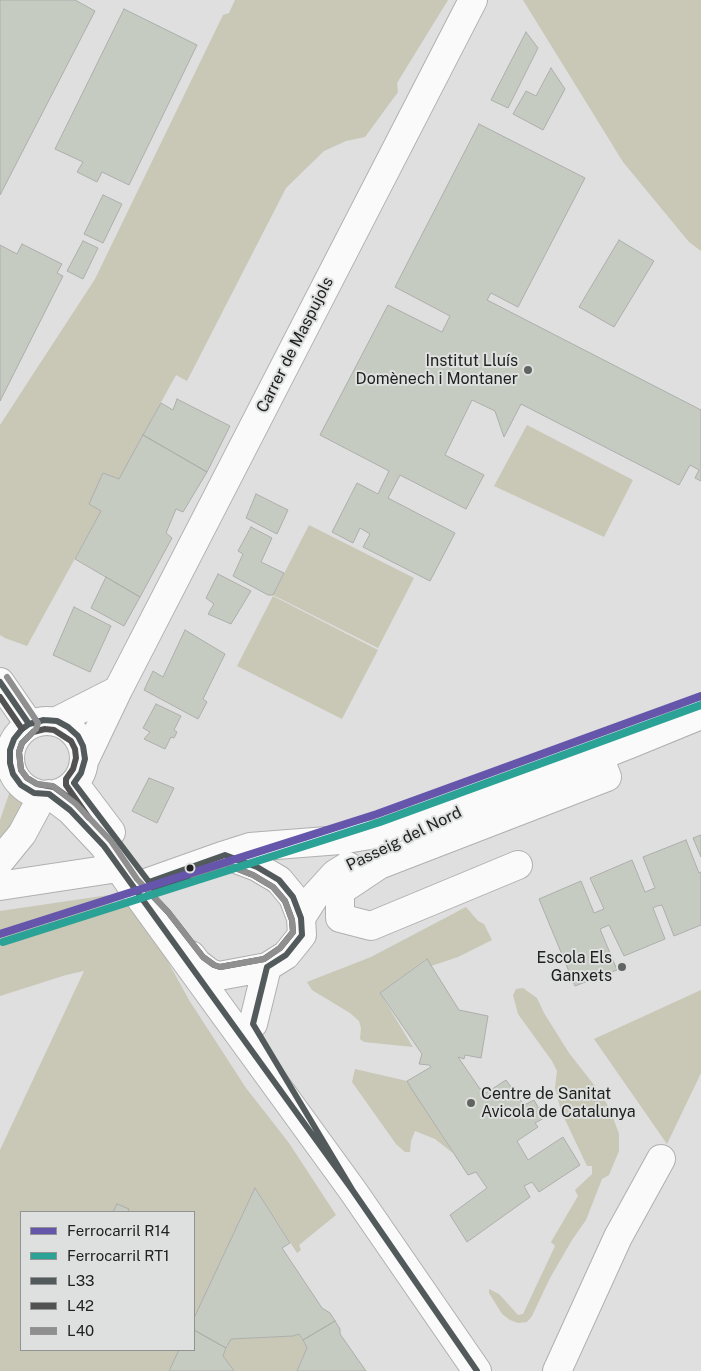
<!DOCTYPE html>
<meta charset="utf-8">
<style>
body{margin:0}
#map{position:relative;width:701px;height:1371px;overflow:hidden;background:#dedfde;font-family:"Public Sans",sans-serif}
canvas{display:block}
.legend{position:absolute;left:20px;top:1211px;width:175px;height:140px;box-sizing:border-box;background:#dde0de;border:1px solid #919492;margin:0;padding:6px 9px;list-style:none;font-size:15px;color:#202120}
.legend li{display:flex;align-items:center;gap:10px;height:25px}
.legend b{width:25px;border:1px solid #919492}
</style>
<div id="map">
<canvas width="701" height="1371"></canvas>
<ul class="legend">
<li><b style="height:6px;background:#6556ac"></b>Ferrocarril R14</li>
<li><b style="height:6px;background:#2aa396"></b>Ferrocarril RT1</li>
<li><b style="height:6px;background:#535a5c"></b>L33</li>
<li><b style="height:6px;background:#525252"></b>L42</li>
<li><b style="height:6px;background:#8e8f8e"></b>L40</li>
</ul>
</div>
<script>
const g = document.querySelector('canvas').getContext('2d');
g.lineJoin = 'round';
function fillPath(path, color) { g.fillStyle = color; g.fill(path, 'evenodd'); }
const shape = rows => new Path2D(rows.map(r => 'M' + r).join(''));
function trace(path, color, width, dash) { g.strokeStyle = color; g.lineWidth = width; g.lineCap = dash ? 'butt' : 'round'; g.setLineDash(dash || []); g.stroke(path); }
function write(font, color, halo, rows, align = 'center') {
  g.font = font + ' "Public Sans",sans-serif'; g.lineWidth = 4; g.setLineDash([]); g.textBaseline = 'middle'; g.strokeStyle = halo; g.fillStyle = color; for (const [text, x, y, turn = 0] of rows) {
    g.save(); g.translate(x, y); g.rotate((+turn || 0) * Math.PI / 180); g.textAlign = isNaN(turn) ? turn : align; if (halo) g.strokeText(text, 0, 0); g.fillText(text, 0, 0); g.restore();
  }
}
fillPath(shape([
 [235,0,448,0,397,83,398,92,365,137,346,141,324,151,286,188,187,381,176,375,119,479,103,473,89,504,101,511,27,646,5,638,0,635,0,425,95,279,223,15,229,13],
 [523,0,701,0,701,251,689,242,623,162],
 [527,425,633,480,604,537,494,486],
 [309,525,414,578,378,648,273,595],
 [273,596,378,650,342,719,237,666],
 [10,791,30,805,0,849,0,820],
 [109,895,113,903,131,904,156,940,189,1000,246,1088,289,1143,336,1215,299,1245,301,1250,297,1253,255,1188,194,1318,194,1212,21,1212,21,1350,179,1350,169,1371,0,1371,0,1150,84,971,66,975,0,996,0,911],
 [466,907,478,921,484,924,492,940,458,957,431,966,426,959,380,993,413,1047,364,1042,360,1039,361,1028,359,1021,350,1013,312,990,307,982,371,957],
 [523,988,537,998,544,1013,569,1053,602,1095,611,1112,619,1134,619,1151,609,1175,602,1179,586,1220,572,1240,550,1278,532,1316,527,1322,518,1323,510,1320,502,1314,489,1293,489,1289,499,1294,518,1315,523,1314,555,1246,551,1242,578,1196,575,1190,592,1174,592,1166,587,1166,561,1111,555,1088,557,1071,552,1061,518,1014,513,995,516,989],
 [701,990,701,1073,667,1144,594,1039],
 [355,1069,407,1081,453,1153,435,1139,415,1131,411,1141,410,1152,405,1152,396,1144,352,1082],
 [299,1334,307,1348,297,1371,234,1371,223,1356,231,1339,293,1336]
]), '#c9c7b6');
const building = shape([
 [0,0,75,0,95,11,0,195,0,0],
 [124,9,197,45,129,185,102,172,97,182,77,172,83,162,55,149,124,9],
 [526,32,538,48,508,108,491,100,526,32],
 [551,68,565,89,543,130,513,114,526,91,536,96,551,68],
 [479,124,585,178,518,307,491,293,487,300,701,410,701,481,695,478,699,470,690,465,679,485,521,404,504,437,495,411,472,400,445,455,484,475,466,509,400,475,388,498,455,533,430,581,363,547,370,534,360,528,353,543,332,532,357,483,378,494,389,471,320,435,388,305,442,332,450,316,395,287,479,124],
 [103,195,122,204,103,243,84,234,103,195],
 [619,240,654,261,614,327,579,307,619,240],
 [83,241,98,248,83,279,67,271,83,241],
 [22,244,62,264,57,273,63,276,0,401,0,245,17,254,22,244],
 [177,399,230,426,207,472,143,435,161,403,173,410,177,399],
 [143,435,207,472,183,512,176,509,166,533,172,538,140,597,75,559,101,511,89,504,103,473,119,479,143,435],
 [256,494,288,510,277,534,246,518,256,494],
 [251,527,272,538,261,562,284,573,273,595,268,595,233,576,243,554,238,551,251,527],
 [218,574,251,591,231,624,208,614,214,604,206,598,218,574],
 [106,577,140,597,124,626,91,608,106,577],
 [74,607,111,626,90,672,53,655,74,607],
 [185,630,225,654,203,699,207,702,198,719,144,690,153,671,163,677,185,630],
 [156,704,181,716,174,730,177,732,174,738,171,737,165,749,144,739,150,732,143,728,156,704],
 [149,778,174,788,157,823,132,811,149,778],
 [701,835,701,857,693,838,701,835],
 [686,840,699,873,701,872,701,925,674,936,662,905,657,906,653,908,665,939,624,956,609,925,600,929,617,970,575,986,539,899,581,881,594,913,604,909,590,878,632,860,645,892,655,888,643,857,686,840],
 [427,959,459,1010,488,1016,481,1058,465,1055,464,1059,458,1057,480,1089,482,1088,486,1093,506,1080,524,1105,534,1100,544,1118,535,1123,538,1127,517,1141,528,1160,563,1137,580,1165,539,1192,532,1182,524,1186,530,1197,467,1242,450,1215,487,1188,476,1172,468,1175,411,1088,407,1081,431,1067,429,1065,419,1064,422,1054,380,993,427,959],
 [255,1188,290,1243,282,1248,322,1308,330,1313,335,1321,303,1340,299,1334,293,1336,231,1339,226,1348,194,1330,194,1318,255,1188],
 [117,1204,129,1209,128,1212,113,1212,117,1204],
 [335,1321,340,1329,340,1334,366,1371,297,1371,307,1348,303,1340,335,1321],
 [194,1330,226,1348,223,1356,234,1371,169,1371,179,1350,194,1350,194,1330]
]);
fillPath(building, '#c6cbc2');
trace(building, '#acaeac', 1);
const minor = shape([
 [0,682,29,724],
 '10 758a37 37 0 1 1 74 0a37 37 0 1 1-74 0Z',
 [57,721,118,690],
 [85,759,118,690,473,0],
 [74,783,111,832],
 [49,794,70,810,104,846,130,884,353,1191,477,1371],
 [429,827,470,807,630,744,701,715],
 [225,855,250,847,340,840,382,833,414,821,447,813],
 [0,861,22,834,43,795],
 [518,865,371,926,340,918,340,891,379,865,607,777,599,756],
 [149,882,225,855,257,867,279,880,293,897,301,918,302,935,286,955,267,967,219,976,210,973,197,963,191,955],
 [0,886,118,868],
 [301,918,315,896,335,874,348,866],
 [253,1024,267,967],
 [557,1371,618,1237,661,1159]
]);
trace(minor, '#afb0af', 30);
trace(minor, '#fafafa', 28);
trace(shape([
 [0,682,29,724],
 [44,720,57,721,68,727,78,736,83,746,85,759,81,773,74,783,149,882,225,855,257,867,279,880,293,897,301,918,302,935,286,955,267,967,253,1024,353,1191,104,846,70,810,49,794,34,793,21,785,13,774,10,763,10,750,14,739,22,729,29,724,44,720],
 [353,1191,477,1371]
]), '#535a5c', 6);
trace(shape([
 [0,697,22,729],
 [45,729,54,730,71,741,75,749,76,758,73,769,66,779,66,785,89,818,76,803,54,787,37,784,27,778,21,770,19,752,22,743,33,732,45,729],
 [225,864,253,875,273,887,285,901,292,920,293,932,280,948,264,959,220,967,214,965,203,957,168,912,148,891,225,864]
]), '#525252', 6);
trace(shape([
 [7,677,38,723,36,729,22,743,19,752,21,770,27,778,37,784,53,786,76,804,111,841,137,879,168,912,203,957,214,965,220,967,264,959,280,948,293,932,292,920,285,901,273,887,253,875,225,864,193,876]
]), '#8e8f8e', 6);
trace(shape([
 [0,934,377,814,701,696]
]), '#6556ac', 8);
trace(shape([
 [3,942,380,822,701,705]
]), '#2aa396', 8);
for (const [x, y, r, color] of [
 [528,370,5,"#626462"],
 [190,868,4.5,"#202120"],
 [622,967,5,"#626462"],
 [471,1103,5,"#626462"]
]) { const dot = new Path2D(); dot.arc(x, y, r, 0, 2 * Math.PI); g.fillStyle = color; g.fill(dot); trace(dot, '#dde0de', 2); }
write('16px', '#202120', '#dde0de', [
 ["Carrer de Maspujols",295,345,-63],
 ["Passeig del Nord",404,839,-26]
]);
write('16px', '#202120', '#dde0de', [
 ["Institut Lluís",518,361],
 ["Domènech i Montaner",518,379],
 ["Escola Els",612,958],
 ["Ganxets",612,976],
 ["Centre de Sanitat",481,1094,"left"],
 ["Avicola de Catalunya",481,1112,"left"]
], 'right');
</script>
